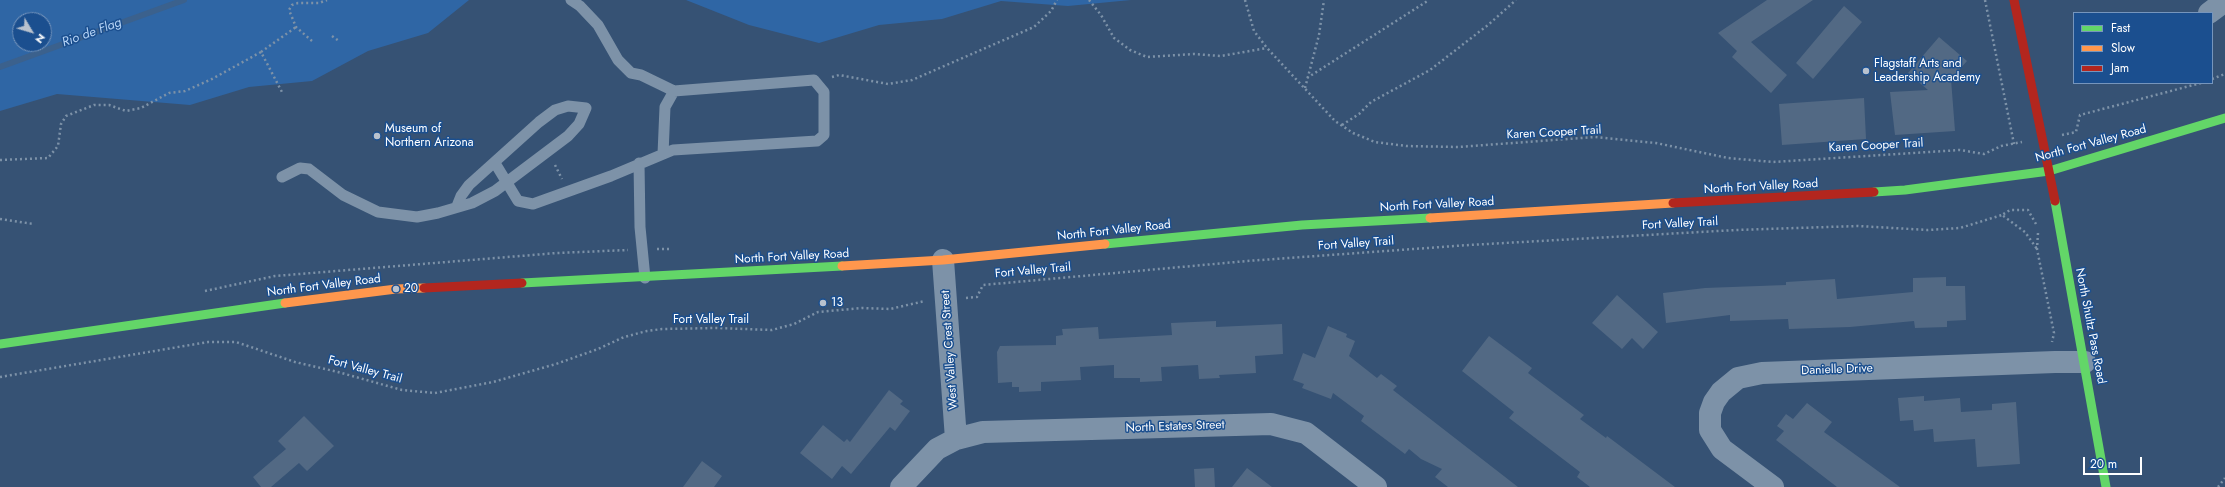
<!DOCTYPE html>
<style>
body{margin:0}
#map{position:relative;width:2225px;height:487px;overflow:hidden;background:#365274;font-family:Jost,sans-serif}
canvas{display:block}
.legend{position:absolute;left:2073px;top:12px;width:140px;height:72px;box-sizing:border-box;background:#1b4f8f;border:1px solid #7695bc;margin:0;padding:5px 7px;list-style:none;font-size:12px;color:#fff}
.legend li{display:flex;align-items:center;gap:8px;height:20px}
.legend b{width:20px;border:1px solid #7695bc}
.north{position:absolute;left:12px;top:12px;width:40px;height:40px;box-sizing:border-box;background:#1b4f8f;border:1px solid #7695bc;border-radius:50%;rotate:128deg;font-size:11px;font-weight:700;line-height:16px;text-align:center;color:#fff}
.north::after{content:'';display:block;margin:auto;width:14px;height:18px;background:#b9c2ce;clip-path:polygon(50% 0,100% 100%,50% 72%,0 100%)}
.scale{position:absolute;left:2083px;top:457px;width:59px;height:18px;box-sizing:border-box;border:2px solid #fff;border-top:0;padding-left:5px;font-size:12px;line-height:14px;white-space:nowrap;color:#fff;-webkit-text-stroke:3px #1b4f8f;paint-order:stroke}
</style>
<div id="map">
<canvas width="2225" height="487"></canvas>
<ul class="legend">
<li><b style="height:5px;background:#63d668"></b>Fast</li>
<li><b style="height:5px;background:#ff974d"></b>Slow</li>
<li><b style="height:5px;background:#b3261e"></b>Jam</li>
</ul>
<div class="north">N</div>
<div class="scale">20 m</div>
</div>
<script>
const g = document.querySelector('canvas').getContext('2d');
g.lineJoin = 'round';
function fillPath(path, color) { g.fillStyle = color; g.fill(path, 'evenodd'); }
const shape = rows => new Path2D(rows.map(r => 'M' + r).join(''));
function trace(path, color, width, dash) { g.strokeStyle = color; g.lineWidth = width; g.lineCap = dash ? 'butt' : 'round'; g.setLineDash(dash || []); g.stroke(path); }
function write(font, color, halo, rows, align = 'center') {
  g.font = font + ' Jost,sans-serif'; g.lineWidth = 3; g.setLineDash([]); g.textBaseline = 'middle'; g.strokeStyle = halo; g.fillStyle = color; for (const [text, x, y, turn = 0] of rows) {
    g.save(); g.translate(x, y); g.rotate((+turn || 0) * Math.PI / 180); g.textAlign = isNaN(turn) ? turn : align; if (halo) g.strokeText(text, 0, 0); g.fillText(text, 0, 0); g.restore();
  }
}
fillPath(shape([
 [0,0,469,0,428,33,368,51,312,81,249,87,190,105,57,94,0,111],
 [20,20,44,20,44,44,20,44],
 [686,0,1131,0,1068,6,1001,1,942,19,879,25,819,43,749,25]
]), '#2f66a5');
trace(shape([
 [0,67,184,0]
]), '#3b618d', 6);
fillPath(shape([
 [1767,0,1813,0,1751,42,1787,75,1771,93,1732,57,1737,51,1718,33],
 [1844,6,1862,22,1813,79,1796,63],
 [1939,37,1967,61,1951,79,1955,131,1895,135,1890,92,1928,90,1908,73],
 [1864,98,1866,139,1782,145,1779,104],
 [1946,277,1946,286,1965,286,1966,320,1947,321,1947,327,1915,328,1914,321,1850,327,1789,329,1788,319,1730,321,1730,315,1666,323,1663,293,1705,288,1786,285,1786,282,1835,279,1837,299,1913,292,1913,278],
 [1617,295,1658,332,1643,349,1632,338,1622,349,1592,323],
 [1216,321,1216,327,1282,324,1283,354,1255,356,1256,373,1219,375,1220,378,1199,379,1198,365,1161,367,1162,381,1140,382,1140,378,1114,378,1114,365,1080,367,1081,380,1041,382,1041,391,1019,392,1019,387,1012,387,1012,382,998,383,997,352,1000,346,1056,345,1056,336,1063,335,1062,329,1098,327,1099,339,1172,335,1171,323],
 [1328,326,1347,334,1346,337,1355,341,1349,356,1377,378,1381,374,1397,386,1393,390,1518,487,1448,487,1435,477,1442,469,1421,459,1409,449,1405,454,1361,421,1364,416,1333,393,1331,399,1302,388,1304,384,1293,380,1303,353,1315,358],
 [1489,336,1532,368,1528,373,1584,415,1580,419,1606,438,1607,436,1675,487,1590,487,1577,477,1580,472,1509,418,1514,412,1462,371],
 [889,390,903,401,900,404,910,411,895,431,890,427,851,474,842,466,832,479,800,453,823,425,844,442,847,439,850,442],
 [1924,396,1924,401,1960,398,1961,412,1992,410,1992,404,2016,402,2020,464,1977,467,1975,439,1934,442,1933,429,1914,431,1913,420,1900,421,1898,398],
 [1807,403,1832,422,1824,432,1900,487,1837,487,1776,440,1784,431,1777,426,1786,414,1793,419],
 [304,416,334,446,307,471,299,463,271,487,261,487,253,477,286,449,278,441],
 [702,461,722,476,714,487,683,487],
 [1214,468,1215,487,1195,487,1194,469],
 [1247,468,1272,487,1232,487]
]), '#526984');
trace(shape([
 [1089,0,1101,15,1114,38,1130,50,1147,57,1194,54,1221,56,1267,48],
 [1245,0,1254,31,1267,48,1335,121,1353,133,1375,142,1406,146,1458,147,1595,137,1656,143,1728,158,1773,162,1960,150,1984,154,2001,146,2022,142],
 [1985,0,2014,144],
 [332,36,339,41],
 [312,41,296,27,289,10,292,5,298,3,319,3,327,0],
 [261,52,296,27],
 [832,77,839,75,888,84,912,80,1034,27,1051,11,1057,0],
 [1307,78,1429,0],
 [2212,79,2225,74],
 [1305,88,1319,35,1324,0],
 [1342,125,1359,114,1371,102,1430,70,1488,25,1516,0],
 [2062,135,2076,132,2080,115,2201,83],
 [0,160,48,158,58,146,61,124,66,116,94,105,109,105,126,111,141,108,169,93,185,91,212,79,261,52,283,94],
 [555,165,562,179],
 [0,219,34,224],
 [2036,224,2028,210,2010,210,2002,215,2025,232,2037,249],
 [2038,233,2037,249,2054,333,2052,342],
 [657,249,670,249],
 [205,291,275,276,557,253,628,250],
 [966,298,977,297,983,285,1247,261,1469,245,1736,230,1858,226,1928,230,1960,228,2002,215],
 [0,377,208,342,236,342,295,362,338,372,402,390,435,393,493,382,556,364,598,349,624,337,647,331,662,329,717,328,772,330,794,324,818,312,862,308,890,309,925,301],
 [2218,487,2225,478]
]), '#7d92a8', 2.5, [2, 3]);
trace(shape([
 [571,0,580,6,598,25,618,60,631,73,641,75,674,91],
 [495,163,518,201,533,204,611,176,673,150,817,141,824,135,824,92,814,80,674,91,665,107,663,154],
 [639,163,640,227,645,278],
 [282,177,300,168,309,169,343,195,378,212,417,217,438,213,472,203,495,191,568,136,579,124,586,108,568,106,555,110,539,122,469,185,461,196,457,206]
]), '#7d92a8', 11);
trace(shape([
 [2209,13,2225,1],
 [943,260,956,439],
 [901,487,937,449,956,439,983,432,1271,424,1306,433,1376,487],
 [1773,487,1722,449,1710,430,1710,413,1714,402,1721,392,1738,378,1762,373,2055,362,2085,362]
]), '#7d92a8', 22);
trace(shape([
 [1874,192,1905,190,2049,171,2225,118],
 [2055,201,2106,487],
 [1105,244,1302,225,1430,218],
 [522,283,842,266],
 [0,344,285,303]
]), '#63d668', 9);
trace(shape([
 [1430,218,1673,203],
 [842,266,943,260,1105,244],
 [285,303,396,289,424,288]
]), '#ff974d', 9);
trace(shape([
 [2014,0,2055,201],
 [1673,203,1874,192],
 [424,288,522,283]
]), '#b3261e', 9);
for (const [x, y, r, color] of [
 [1866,71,4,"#b9c2ce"],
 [377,136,4,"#b9c2ce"],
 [396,289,4,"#b9c2ce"],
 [823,303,4,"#b9c2ce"]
]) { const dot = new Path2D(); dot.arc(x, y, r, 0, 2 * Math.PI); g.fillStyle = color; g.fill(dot); trace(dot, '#1b4f8f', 1.5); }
write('12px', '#fff', '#1b4f8f', [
 ["Flagstaff Arts and",1874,64],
 ["Leadership Academy",1874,78],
 ["Museum of",385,129],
 ["Northern Arizona",385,143],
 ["20",404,289],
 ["13",831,303]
], 'left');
write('12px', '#fff', '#1b4f8f', [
 ["Karen Cooper Trail",1554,133,-3],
 ["North Fort Valley Road",2091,144,-15],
 ["Karen Cooper Trail",1876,146,-3],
 ["North Fort Valley Road",1761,187,-3],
 ["North Fort Valley Road",1437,205,-3],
 ["Fort Valley Trail",1680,224,-3],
 ["North Fort Valley Road",1114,231,-6],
 ["Fort Valley Trail",1356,244,-4],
 ["North Fort Valley Road",792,257,-3],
 ["Fort Valley Trail",1033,271,-5],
 ["North Fort Valley Road",324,286,-7],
 ["Fort Valley Trail",711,320],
 ["North Shultz Pass Road",2090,326,79],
 ["West Valley Crest Street",950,350,-94],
 ["Fort Valley Trail",365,370,15],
 ["Danielle Drive",1837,370,-2],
 ["North Estates Street",1175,427,-2]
]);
write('italic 13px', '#b5d3f5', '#1b4f8f', [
 ["Rio de Flag",92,33,-20]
]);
</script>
